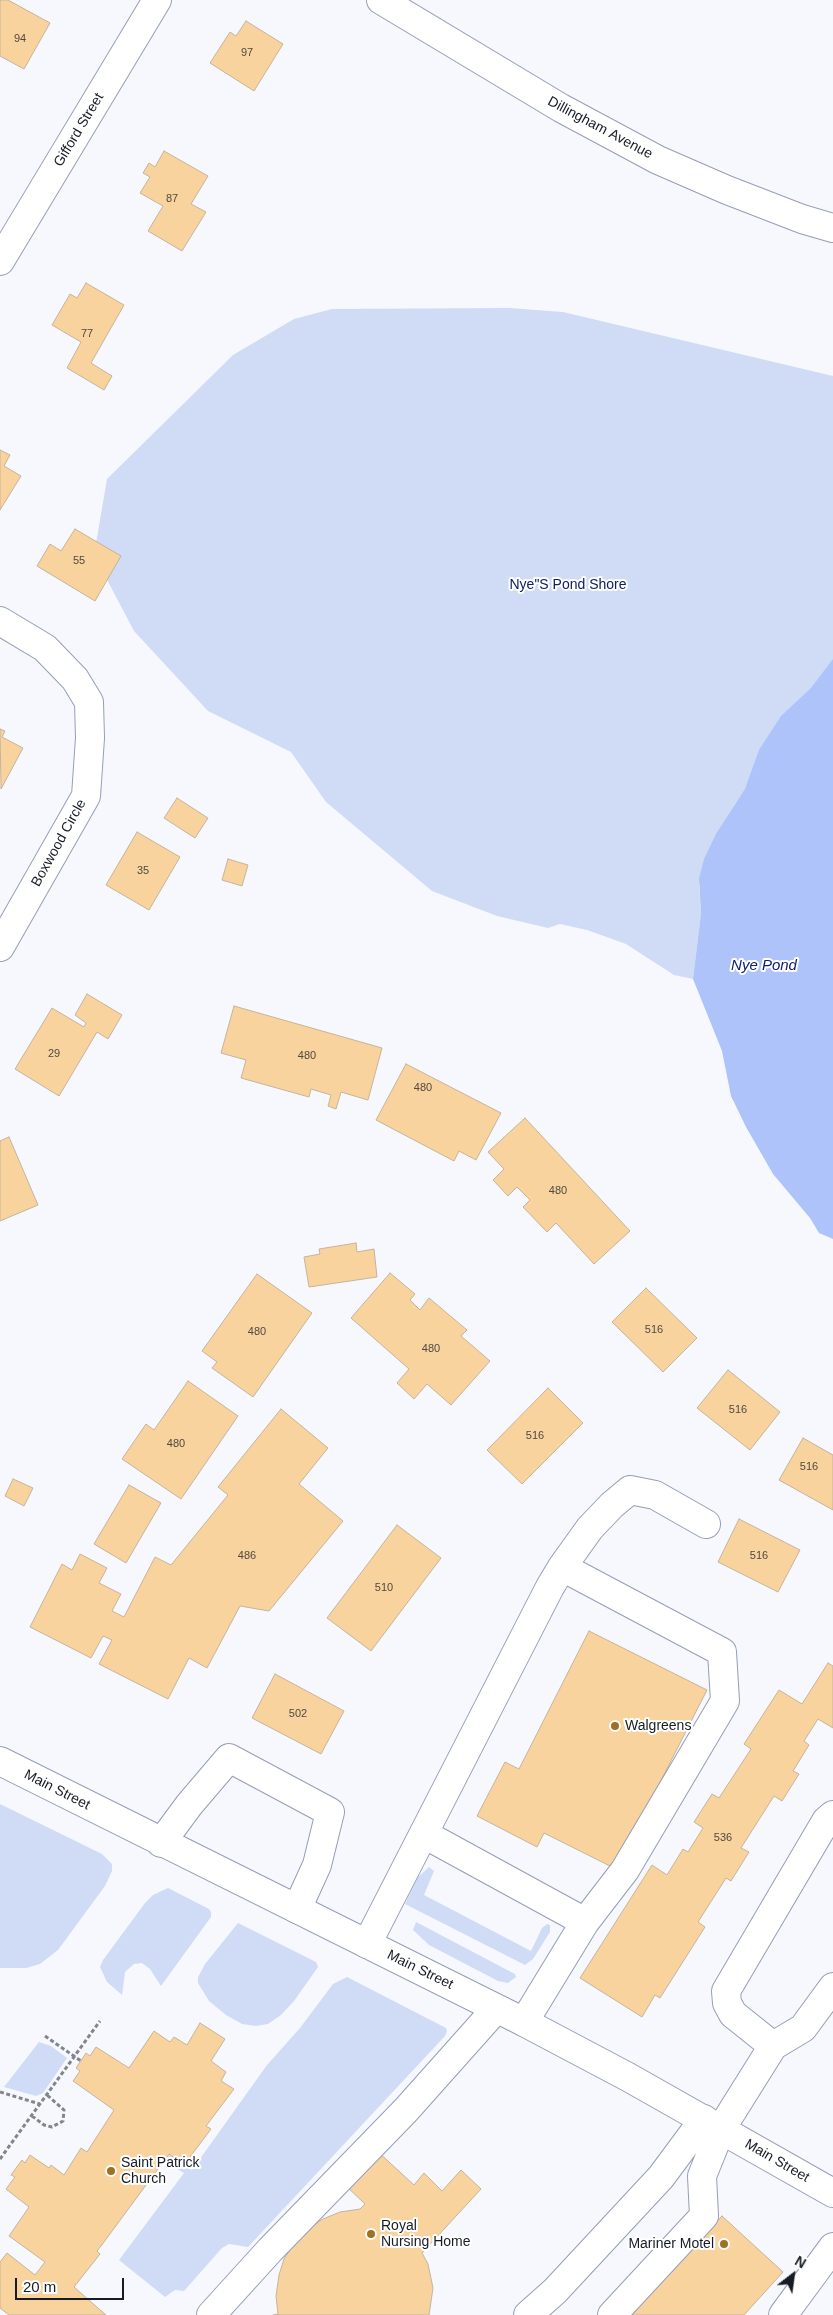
<!DOCTYPE html>
<style>
body{margin:0}
#map{position:relative;width:833px;height:2315px;overflow:hidden;background:#f6f8fe;font-family:Arial,sans-serif}
canvas{display:block}
.north{position:absolute;left:768px;top:2250px;width:50px;height:50px;-webkit-text-stroke:4px #fff;paint-order:stroke;rotate:30deg;font-size:14px;font-weight:700;line-height:20px;text-align:center;color:#171b24}
.north::after{content:'';display:block;margin:auto;width:18px;height:22px;background:#171b24;clip-path:polygon(50% 0,100% 100%,50% 72%,0 100%)}
.scale{position:absolute;left:15px;top:2278px;width:109px;height:22px;box-sizing:border-box;border:2px solid #171b24;border-top:0;padding-left:6px;font-size:15px;line-height:18px;white-space:nowrap;color:#171b24;-webkit-text-stroke:4px #fff;paint-order:stroke}
</style>
<div id="map">
<canvas width="833" height="2315"></canvas>
<div class="north">N</div>
<div class="scale">20 m</div>
</div>
<script>
const g = document.querySelector('canvas').getContext('2d');
g.lineJoin = 'round';
function fillPath(path, color) { g.fillStyle = color; g.fill(path, 'evenodd'); }
const shape = rows => new Path2D(rows.map(r => 'M' + r).join(''));
function trace(path, color, width, dash) { g.strokeStyle = color; g.lineWidth = width; g.lineCap = dash ? 'butt' : 'round'; g.setLineDash(dash || []); g.stroke(path); }
function write(font, color, halo, rows, align = 'center') {
  g.font = font + ' Arial,sans-serif'; g.lineWidth = 4; g.setLineDash([]); g.textBaseline = 'middle'; g.strokeStyle = halo; g.fillStyle = color; for (const [text, x, y, turn = 0] of rows) {
    g.save(); g.translate(x, y); g.rotate((+turn || 0) * Math.PI / 180); g.textAlign = isNaN(turn) ? turn : align; if (halo) g.strokeText(text, 0, 0); g.fillText(text, 0, 0); g.restore();
  }
}
fillPath(shape([
 [509,308,563,312,833,376,833,735,738,800,727,818,699,884,701,913,693,979,674,975,626,944,587,930,560,924,548,928,497,916,432,891,326,802,291,752,208,711,134,631,94,555,107,479,233,355,294,319,332,309],
 [0,1804,102,1854,112,1864,112,1871,105,1886,58,1950,40,1964,26,1968,0,1968],
 [429,1867,434,1871,424,1895,531,1951,542,1928,547,1924,550,1925,550,1932,533,1959,525,1965,405,1904,418,1877],
 [168,1888,209,1909,211,1912,211,1917,161,1986,150,1969,142,1963,134,1964,125,1972,122,1995,107,1982,100,1967,103,1960,145,1903,153,1895],
 [416,1922,515,1974,516,1977,508,1983,498,1981,429,1945,413,1930],
 [238,1923,316,1962,318,1967,294,2001,281,2015,268,2024,256,2026,242,2024,226,2015,209,2001,198,1983,198,1977,205,1964],
 [347,1977,446,2028,447,2031,445,2036,248,2247,229,2244,222,2248,184,2291,175,2290,165,2297,119,2260,184,2173,164,2161,169,2154,192,2170,267,2065,300,2028,333,1984],
 [39,2042,51,2046,67,2058,43,2093,36,2096,4,2087]
]), '#d0dbf6');
fillPath(shape([
 [833,659,833,1239,819,1233,810,1218,773,1174,746,1127,731,1096,722,1051,693,979,701,913,699,879,704,859,716,834,745,789,759,750,781,716,811,688]
]), '#adc3fa');
const building = shape([
 [0,0,8,0,50,23,24,69,0,56,0,0],
 [246,21,283,44,254,91,210,63,230,32,236,36,246,21],
 [164,151,208,176,191,204,206,212,182,251,148,231,163,206,140,193,150,177,143,173,149,163,155,167,164,151],
 [86,283,124,305,91,363,112,376,104,390,67,368,81,342,52,325,70,294,77,298,86,283],
 [0,450,10,455,4,466,21,476,0,510,0,450],
 [75,529,121,556,95,601,37,566,50,544,61,551,75,529],
 [0,729,5,731,2,737,23,748,1,789,0,729],
 [177,798,208,818,195,838,164,818,177,798],
 [137,832,180,857,149,910,106,885,137,832],
 [228,859,248,865,242,886,222,880,228,859],
 [87,994,122,1015,108,1039,97,1032,59,1096,15,1069,52,1008,84,1027,86,1023,75,1015,87,994],
 [234,1006,382,1048,368,1100,341,1092,336,1109,328,1106,331,1095,311,1089,309,1097,241,1078,246,1060,221,1053,234,1006],
 [406,1064,501,1113,476,1160,459,1151,454,1161,376,1120,406,1064],
 [525,1118,630,1231,594,1264,556,1223,547,1232,523,1207,530,1200,517,1187,508,1196,493,1180,504,1169,488,1152,525,1118],
 [9,1137,38,1205,0,1221,0,1141,9,1137],
 [356,1243,357,1252,374,1249,377,1277,309,1287,304,1257,320,1254,319,1249,356,1243],
 [390,1273,415,1294,410,1300,420,1310,429,1298,467,1330,461,1336,490,1361,451,1405,427,1384,414,1399,397,1383,409,1369,351,1318,390,1273],
 [257,1274,312,1313,253,1397,212,1368,217,1362,202,1351,257,1274],
 [646,1288,697,1338,663,1372,612,1322,646,1288],
 [728,1370,780,1412,750,1450,697,1408,728,1370],
 [188,1381,238,1416,181,1499,122,1459,146,1424,154,1430,188,1381],
 [548,1388,583,1423,522,1484,487,1450,548,1388],
 [281,1409,328,1448,299,1484,343,1521,269,1611,240,1606,207,1668,189,1658,168,1699,99,1664,112,1640,103,1636,91,1658,30,1627,62,1564,72,1570,80,1554,107,1568,99,1583,121,1594,112,1611,124,1617,155,1557,171,1565,228,1495,218,1487,281,1409],
 [803,1438,833,1455,833,1510,779,1480,803,1438],
 [13,1479,33,1488,24,1506,5,1496,13,1479],
 [129,1485,161,1503,126,1563,94,1544,129,1485],
 [739,1519,800,1550,778,1592,718,1562,739,1519],
 [397,1525,441,1558,371,1651,327,1618,397,1525],
 [589,1631,707,1690,616,1869,544,1833,537,1847,477,1816,505,1762,519,1769,589,1631],
 [828,1663,833,1666,833,1728,818,1719,804,1741,809,1745,793,1771,799,1774,782,1801,774,1796,741,1848,749,1852,731,1881,726,1878,698,1922,705,1927,660,1998,655,1995,642,2017,580,1978,652,1865,667,1875,683,1849,688,1852,703,1828,694,1822,712,1794,719,1798,751,1749,744,1744,779,1690,802,1704,828,1663],
 [275,1674,344,1711,321,1754,252,1718,275,1674],
 [200,2023,225,2039,211,2061,226,2072,221,2081,234,2089,206,2126,211,2129,184,2165,169,2154,101,2246,97,2251,100,2254,74,2287,106,2315,9,2315,0,2308,0,2262,7,2253,35,2275,45,2262,9,2236,29,2207,6,2189,15,2177,11,2175,22,2160,25,2163,30,2155,49,2168,51,2165,64,2175,81,2148,87,2152,114,2110,73,2081,80,2071,76,2068,86,2053,90,2056,96,2047,129,2068,154,2031,170,2042,174,2037,187,2045,200,2023],
 [376,2150,414,2185,424,2173,442,2191,461,2170,481,2189,422,2253,428,2264,433,2288,429,2315,273,2315,278,2314,276,2296,279,2275,284,2259,296,2240,309,2228,323,2219,340,2212,360,2209,365,2204,344,2184,376,2150],
 [722,2216,783,2272,744,2315,632,2315,722,2216]
]);
fillPath(building, '#f9d39e');
trace(building, '#c5b39b', 1);
const minor = shape([
 [381,0,561,108,658,160,727,190,802,219,833,228],
 [0,621,45,648,75,679,89,702,90,738,86,796,0,947],
 [562,1567,590,1528,612,1505,630,1490,655,1495,706,1524],
 [424,1834,585,1922],
 [161,1843,189,1805,229,1758,330,1812,317,1865,297,1909],
 [367,1944,550,1587,562,1567,722,1652,725,1701,625,1870,585,1922,524,2022],
 [773,2046,733,2014,727,2003,726,1991,826,1821,833,1815],
 [211,2315,270,2250,406,2110,496,2009],
 [528,2315,555,2291,661,2177,704,2119],
 [612,2315,704,2216,702,2176,721,2129,773,2046,803,2028,833,1987],
 [783,2315,833,2247]
]);
const major = shape([
 [0,261,157,0],
 [0,1761,524,2022,628,2077,833,2193]
]);
trace(minor, '#949eb7', 30);
trace(major, '#949eb7', 30);
trace(shape([
 [45,2036,81,2061],
 [0,2092,40,2104],
 [32,2116,44,2125,52,2127,63,2121,64,2110,47,2095],
 [0,2159,100,2021]
]), '#82858c', 3, [4, 2.5]);
trace(minor, '#fff', 28);
trace(major, '#fff', 28);
for (const [x, y, r, color] of [
 [615,1726,5,"#a07124"],
 [111,2171,5,"#a07124"],
 [371,2234,5,"#a07124"],
 [724,2244,5,"#a07124"]
]) { const dot = new Path2D(); dot.arc(x, y, r, 0, 2 * Math.PI); g.fillStyle = color; g.fill(dot); trace(dot, '#fff', 2); }
write('11px', '#504942', null, [
 ["94",20,39],
 ["97",247,53],
 ["87",172,199],
 ["77",87,334],
 ["55",79,561],
 ["35",143,871],
 ["29",54,1054],
 ["480",307,1056],
 ["480",423,1088],
 ["480",558,1191],
 ["516",654,1330],
 ["480",257,1332],
 ["480",431,1349],
 ["516",738,1410],
 ["516",535,1436],
 ["480",176,1444],
 ["516",809,1467],
 ["486",247,1556],
 ["516",759,1556],
 ["510",384,1588],
 ["502",298,1714],
 ["536",723,1838]
]);
write('14px', '#171b24', '#fff', [
 ["Dillingham Avenue",600,128,28],
 ["Gifford Street",79,130,-59],
 ["Boxwood Circle",59,843,-61],
 ["Main Street",57,1790,27],
 ["Main Street",420,1970,26],
 ["Main Street",777,2161,30]
]);
write('14px', '#0f206a', '#fff', [
 ["Nye\"S Pond Shore",568,585]
]);
write('14px', '#171b24', '#fff', [
 ["Walgreens",625,1726],
 ["Saint Patrick",121,2163],
 ["Church",121,2179],
 ["Royal",381,2226],
 ["Nursing Home",381,2242],
 ["Mariner Motel",714,2244,"right"]
], 'left');
write('italic 15px', '#10206b', '#fff', [
 ["Nye Pond",764,966]
]);
</script>
